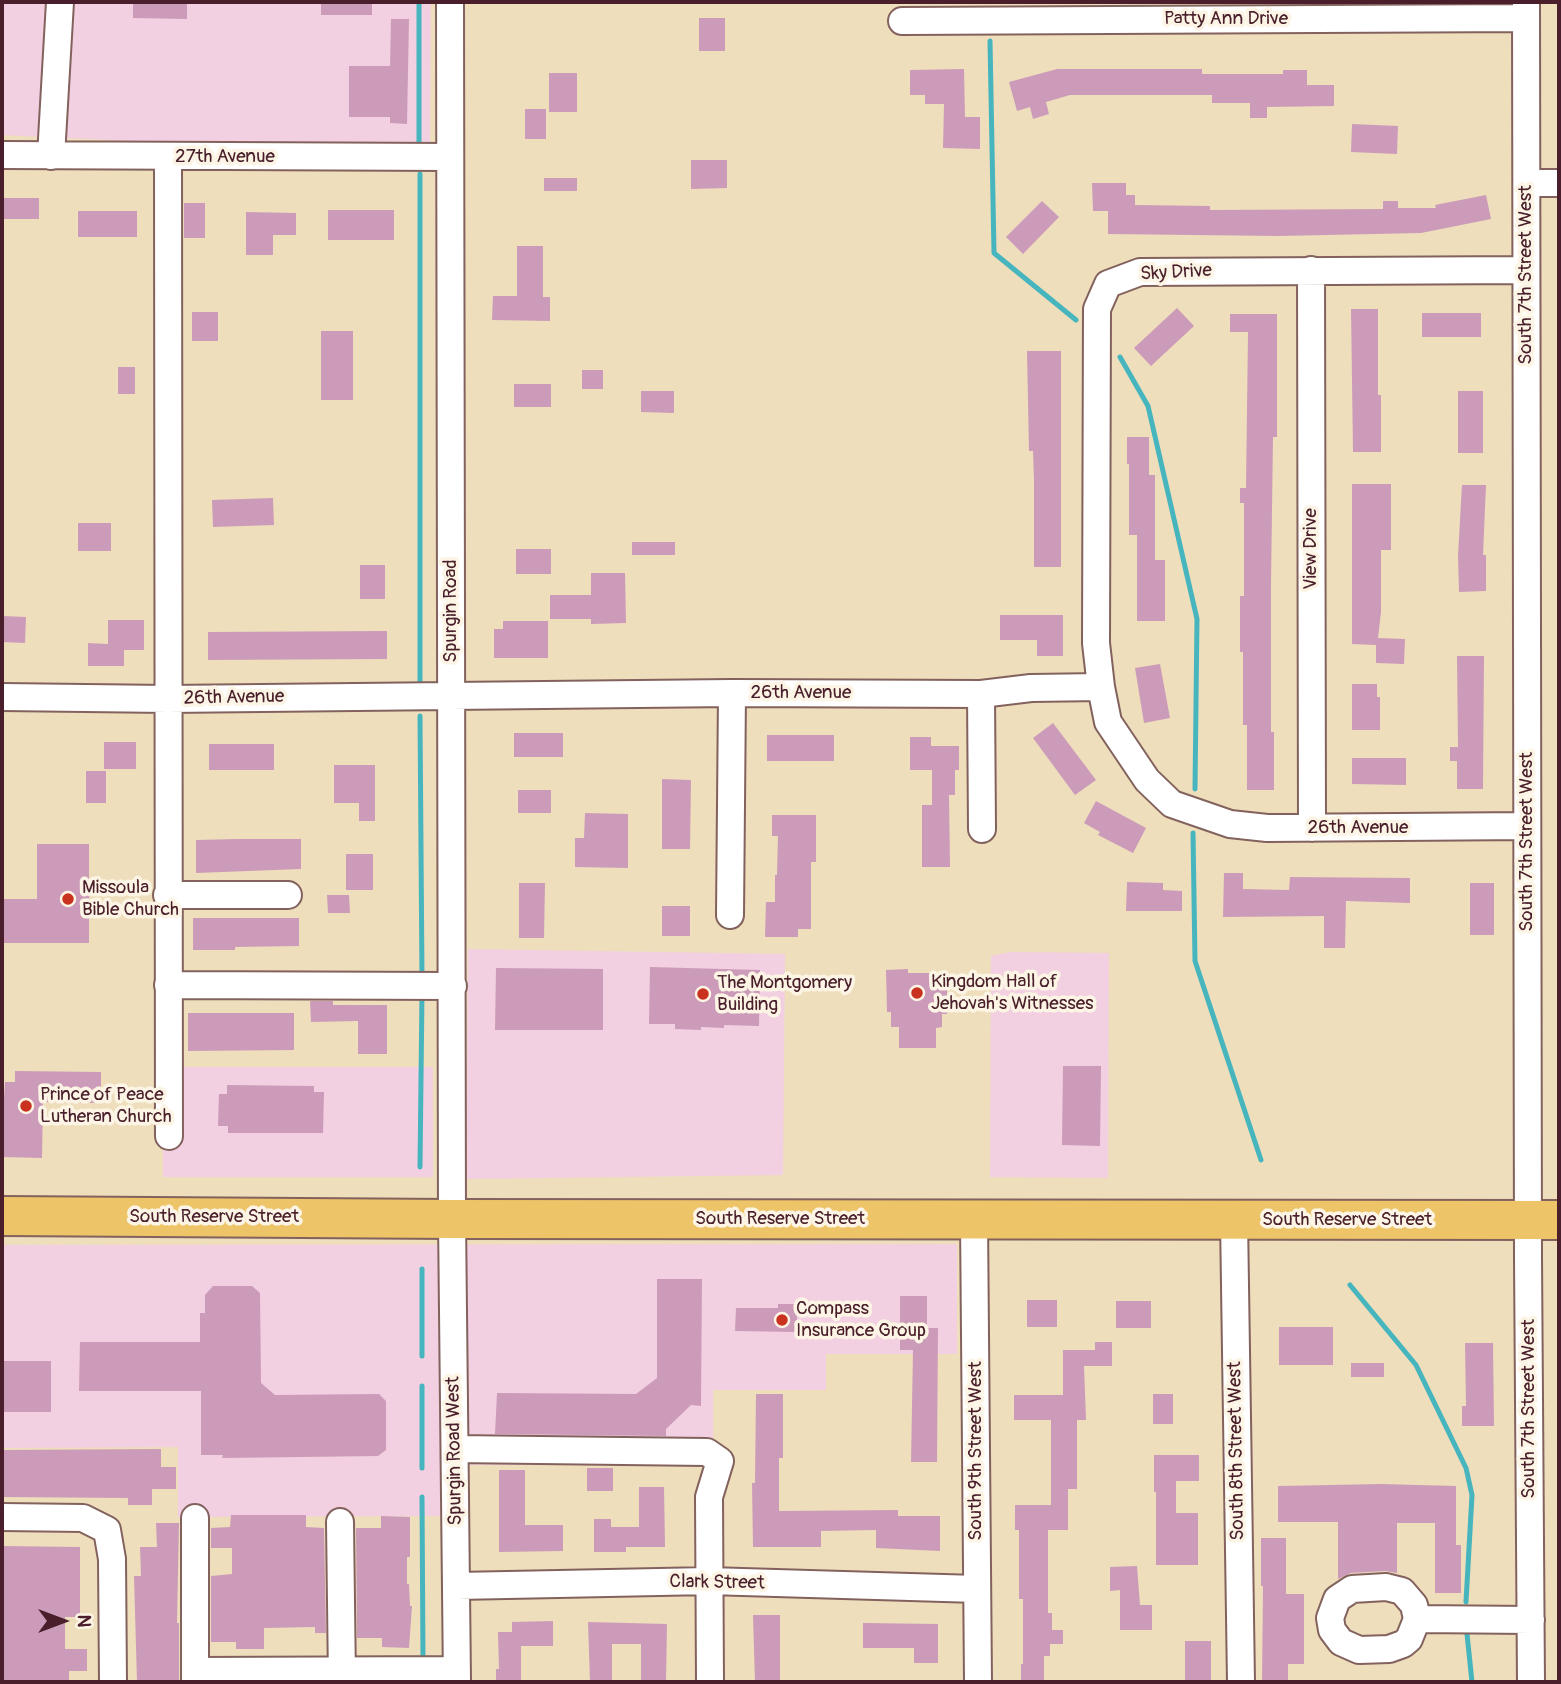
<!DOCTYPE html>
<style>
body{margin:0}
#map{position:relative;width:1561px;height:1684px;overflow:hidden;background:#eedebc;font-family:Pangolin,sans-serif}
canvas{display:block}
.frame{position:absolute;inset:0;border:4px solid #4a1f2b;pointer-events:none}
.north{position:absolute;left:28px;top:1586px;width:70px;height:70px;-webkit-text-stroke:5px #fcf5e5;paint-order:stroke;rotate:90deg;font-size:19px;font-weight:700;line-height:28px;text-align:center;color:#4a1f2b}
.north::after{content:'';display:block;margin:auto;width:24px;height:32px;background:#4a1f2b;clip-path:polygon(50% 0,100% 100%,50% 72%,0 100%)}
</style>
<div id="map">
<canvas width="1561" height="1684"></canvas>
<div class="frame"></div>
<div class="north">N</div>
</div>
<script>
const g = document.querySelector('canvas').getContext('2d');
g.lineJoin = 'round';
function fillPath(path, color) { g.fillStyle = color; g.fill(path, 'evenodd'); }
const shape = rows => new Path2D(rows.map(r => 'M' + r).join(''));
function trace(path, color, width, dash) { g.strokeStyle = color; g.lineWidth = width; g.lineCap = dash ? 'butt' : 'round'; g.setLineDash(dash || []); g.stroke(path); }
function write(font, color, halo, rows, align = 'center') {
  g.font = font + ' Pangolin,sans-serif'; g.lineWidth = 7; g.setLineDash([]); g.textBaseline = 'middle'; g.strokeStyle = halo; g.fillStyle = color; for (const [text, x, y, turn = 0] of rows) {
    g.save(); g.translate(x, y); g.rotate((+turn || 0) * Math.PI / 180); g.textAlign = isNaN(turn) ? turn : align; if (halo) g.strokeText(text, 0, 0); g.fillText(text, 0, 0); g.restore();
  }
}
fillPath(shape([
 [2,2,431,2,430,147,304,149,2,135],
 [468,949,785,954,783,1175,466,1179],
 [1010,952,1109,953,1108,1178,990,1177,991,956],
 [163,1067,433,1067,433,1177,163,1177],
 [957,1244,957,1354,826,1354,826,1390,713,1390,713,1465,448,1465,448,1516,178,1517,178,1447,2,1448,2,1245]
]), '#f2cfe1');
trace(shape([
 [419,2,419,144],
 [990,41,994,253,1076,320],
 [420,174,420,687],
 [1120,357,1148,406,1197,619,1195,789],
 [420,716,422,979],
 [1193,833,1195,961,1261,1160],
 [420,1167,422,992],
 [422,1269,422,1356],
 [1350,1285,1416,1365,1466,1468,1472,1495,1466,1602],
 [422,1386,422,1468],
 [422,1497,423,1659],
 [1467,1634,1472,1682]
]), '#46b5bd', 5);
fillPath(shape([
 [133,2,187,2,187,19,133,18],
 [321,2,372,2,372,15,321,15],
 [699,18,725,18,725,51,699,51],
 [391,19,409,19,407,124,390,123,390,117,349,117,349,66,390,66],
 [964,69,965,117,980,117,980,149,943,148,944,104,925,104,925,95,910,95,910,70],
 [1057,69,1202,69,1202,74,1283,74,1283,70,1307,70,1307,85,1334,85,1334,106,1267,107,1267,118,1250,118,1250,103,1212,103,1212,95,1070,95,1046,102,1049,114,1033,119,1030,107,1017,111,1009,82],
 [549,73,577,73,577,112,549,112],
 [525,109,546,109,546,139,525,139],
 [1352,124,1398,126,1397,154,1351,152],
 [691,160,727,160,727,188,691,189],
 [544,178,577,178,577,191,544,191],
 [1092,183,1126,183,1126,195,1135,195,1135,205,1210,206,1210,210,1383,209,1383,201,1398,201,1398,208,1436,208,1435,205,1486,195,1491,219,1421,233,1279,236,1108,234,1108,211,1093,211],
 [2,198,39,198,39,219,2,219],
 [1042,201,1059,217,1023,254,1006,237],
 [184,203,205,203,205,238,184,238],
 [328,210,394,210,394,240,328,240],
 [78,211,137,211,137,237,78,237],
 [246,212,296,213,296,235,273,235,273,255,246,255],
 [517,246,543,246,543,297,550,297,550,321,492,320,493,296,517,296],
 [1177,308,1194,326,1151,366,1134,348],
 [1351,309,1378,309,1378,395,1381,395,1381,452,1353,452],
 [192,312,218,312,218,341,192,341],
 [1422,313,1481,313,1481,337,1422,337],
 [1230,314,1277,314,1277,437,1273,437,1271,583,1271,732,1274,732,1274,790,1247,790,1247,725,1243,725,1243,652,1240,652,1240,596,1244,596,1244,503,1240,503,1240,488,1246,488,1248,332,1230,332],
 [321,331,353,331,353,400,321,400],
 [1027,351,1061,351,1061,567,1034,567,1034,480,1033,451,1029,451],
 [118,367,135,367,135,394,118,394],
 [582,370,603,370,603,389,582,389],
 [514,384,551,384,551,407,514,407],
 [641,391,674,391,674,413,641,412],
 [1458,391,1483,391,1483,453,1458,453],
 [1127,437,1149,437,1149,475,1155,475,1155,560,1165,560,1165,621,1137,621,1137,535,1129,535,1129,464,1127,464],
 [1352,484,1391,484,1391,550,1381,550,1381,612,1378,638,1405,639,1404,664,1376,663,1376,645,1352,644],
 [1462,485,1486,485,1483,555,1486,555,1486,591,1459,592,1458,555],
 [273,498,274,525,213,527,212,500],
 [78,523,111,523,111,551,78,551],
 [632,542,675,542,675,555,632,555],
 [516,549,551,549,551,574,516,574],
 [360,565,385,565,385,599,360,599],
 [591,573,625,573,626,623,591,624,591,619,550,619,550,595,591,595],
 [1000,615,1063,615,1063,656,1037,656,1037,640,1000,640],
 [2,616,26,617,25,643,2,642],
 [108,620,144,620,144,650,124,650,124,666,88,666,88,643,108,644],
 [503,621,548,621,548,658,494,658,494,629,503,629],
 [387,631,387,659,208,660,208,632],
 [1457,656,1484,656,1483,789,1457,789,1457,761,1450,761,1450,747,1458,747],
 [1160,664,1170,718,1144,723,1135,668],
 [1352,684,1377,684,1377,697,1380,697,1380,730,1352,730],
 [1053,723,1096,780,1075,795,1033,738],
 [514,733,563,733,563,757,514,757],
 [767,735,834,735,834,761,767,761],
 [910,737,931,737,931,746,959,746,959,770,955,770,955,795,949,795,950,867,922,867,922,805,932,805,932,770,910,770],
 [104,742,136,742,136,769,104,769],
 [209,744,274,744,274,770,209,770],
 [1352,758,1406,758,1406,785,1352,784],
 [334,765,375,765,375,821,359,821,359,803,334,803],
 [86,771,106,771,106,803,86,803],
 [662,779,691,780,690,849,662,849],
 [518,790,551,790,551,813,518,813],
 [1096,801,1146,828,1133,853,1098,835,1100,832,1084,823],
 [585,813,628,814,628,868,575,867,575,838,584,838],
 [772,815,816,815,816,862,811,862,811,929,798,929,798,937,765,937,766,902,775,902,775,875,777,875,778,836,772,836],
 [237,839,301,839,301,869,196,873,196,840],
 [37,844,89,844,89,943,2,943,2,899,37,899],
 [346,854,373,854,373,890,346,890],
 [1224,873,1243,873,1243,889,1289,890,1290,877,1410,878,1410,903,1346,901,1345,948,1324,948,1324,916,1223,917],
 [1127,882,1163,883,1163,890,1182,891,1182,911,1126,911],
 [519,883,545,883,544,938,519,938],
 [1470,883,1494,883,1494,935,1470,935],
 [327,895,349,895,350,913,328,913],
 [662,906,690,906,690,936,662,936],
 [193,918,299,918,299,946,235,947,235,950,193,950],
 [650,967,760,970,759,1026,724,1025,724,1028,701,1027,701,1030,675,1029,675,1024,649,1024],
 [496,968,603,969,603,1030,495,1030],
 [908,969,908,973,947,973,947,1014,942,1014,942,1027,936,1028,936,1048,899,1048,899,1027,891,1027,891,1012,887,1012,886,970],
 [310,1001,333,1001,333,1005,387,1005,387,1054,358,1054,358,1021,311,1022],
 [188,1013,294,1013,294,1050,188,1051],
 [1063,1066,1101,1066,1100,1146,1062,1145],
 [15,1071,101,1072,101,1103,43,1102,42,1158,2,1157,2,1098,4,1098,5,1082,15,1082],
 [227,1085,314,1086,314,1092,324,1092,323,1133,228,1133,228,1126,218,1126,219,1094,227,1094],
 [657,1279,702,1279,701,1406,691,1405,666,1429,666,1436,495,1434,497,1393,636,1394,657,1378],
 [213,1286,252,1286,260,1293,261,1383,275,1395,379,1394,386,1401,386,1450,378,1456,222,1458,223,1455,201,1455,201,1391,79,1391,80,1342,200,1342,200,1313,205,1313,205,1295],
 [900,1296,927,1296,927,1328,938,1328,937,1462,911,1462,913,1350,900,1350],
 [1027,1300,1057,1300,1057,1327,1027,1327],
 [1116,1301,1151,1301,1151,1328,1116,1328],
 [778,1304,797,1304,797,1332,735,1331,736,1308,778,1308],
 [1279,1327,1333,1327,1333,1365,1279,1365],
 [1095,1342,1112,1342,1112,1366,1084,1366,1086,1420,1077,1420,1077,1489,1068,1489,1068,1530,1048,1530,1048,1613,1052,1613,1052,1630,1063,1630,1063,1644,1050,1644,1050,1656,1044,1656,1044,1682,1021,1682,1021,1664,1023,1664,1023,1599,1019,1599,1019,1530,1015,1530,1015,1505,1051,1505,1051,1420,1014,1420,1014,1395,1063,1395,1063,1350,1095,1350],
 [1465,1343,1493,1343,1494,1426,1462,1426,1462,1406,1466,1406],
 [2,1361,51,1361,51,1412,2,1412],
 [1351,1363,1384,1363,1384,1377,1351,1377],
 [756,1394,783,1394,783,1458,779,1458,779,1511,898,1510,898,1516,940,1516,940,1551,876,1548,876,1530,821,1531,821,1547,753,1547,752,1483,755,1483],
 [1153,1394,1173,1394,1173,1424,1153,1424],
 [161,1449,161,1467,176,1467,176,1489,152,1489,152,1505,128,1505,128,1498,2,1497,2,1450],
 [1154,1455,1199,1455,1199,1481,1176,1481,1176,1513,1198,1513,1198,1565,1156,1565,1156,1492,1154,1492],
 [587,1468,613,1468,613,1491,587,1491],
 [499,1470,525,1470,525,1525,563,1525,563,1551,499,1552],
 [1381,1484,1456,1486,1456,1545,1461,1545,1461,1593,1435,1593,1435,1523,1397,1523,1397,1573,1385,1571,1351,1573,1338,1579,1338,1522,1278,1522,1278,1486],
 [639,1487,664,1487,665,1547,626,1547,626,1552,594,1552,594,1519,611,1519,611,1527,639,1527],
 [231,1515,306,1515,306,1527,324,1528,326,1633,315,1633,315,1627,264,1628,264,1649,236,1649,236,1642,211,1642,211,1576,232,1574,232,1548,211,1548,211,1528,230,1527],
 [381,1516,410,1517,410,1557,407,1557,407,1584,409,1584,410,1606,412,1606,409,1648,382,1647,382,1638,357,1638,356,1528,381,1528],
 [156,1523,179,1523,177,1623,179,1623,179,1682,137,1682,134,1576,141,1576,140,1547,157,1547],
 [1261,1538,1286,1538,1286,1594,1304,1594,1304,1664,1288,1664,1288,1682,1262,1682,1263,1586,1261,1586],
 [2,1546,80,1547,80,1617,65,1617,65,1649,87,1649,87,1671,69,1671,69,1682,2,1682],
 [1137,1566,1140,1605,1152,1605,1152,1630,1120,1630,1120,1590,1110,1591,1110,1567],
 [753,1615,780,1615,780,1682,755,1682],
 [553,1621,553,1646,521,1646,521,1682,496,1682,496,1669,499,1669,498,1632,512,1632,512,1622],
 [588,1622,667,1624,666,1682,641,1682,641,1644,612,1644,612,1682,590,1682],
 [863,1623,938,1624,938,1663,914,1663,914,1648,863,1648],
 [1185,1641,1211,1641,1211,1682,1185,1682]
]), '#cc9bb9');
const minor = shape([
 [450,2,452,1219,457,1682],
 [1526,2,1528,1257,1531,1682],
 [902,21,1526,18],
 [2,155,449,157],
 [51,156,60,2],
 [168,157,169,1136],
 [1527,183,1559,183],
 [1311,270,1312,828],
 [1525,270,1140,272,1108,284,1097,309,1096,643,1101,687,1108,722,1147,780,1172,804,1230,824,1267,828,1527,826],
 [981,694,982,829],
 [2,697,168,699,732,693,981,694,1031,688,1101,687],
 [167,895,288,895],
 [730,915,732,693],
 [168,985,453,986],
 [974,1219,978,1682],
 [1234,1219,1241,1682],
 [455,1449,707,1452,720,1461,709,1497,710,1682],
 [2,1517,83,1518,107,1530,112,1559,113,1682],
 [195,1518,195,1682],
 [340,1522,342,1682],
 [457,1586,709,1581,977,1589],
 [1386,1587,1402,1591,1414,1605,1417,1619,1409,1639,1403,1644,1389,1649,1359,1650,1341,1642,1332,1630,1330,1618,1337,1599,1352,1589,1386,1587],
 [1417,1619,1531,1620],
 [195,1671,457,1670]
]);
const highway = shape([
 [2,1216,452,1219,1559,1220]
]);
trace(minor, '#83625e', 30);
trace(highway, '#83625e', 42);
trace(minor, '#fff', 26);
trace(highway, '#eec469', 38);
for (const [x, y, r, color] of [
 [68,899,7,"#c8321e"],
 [917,993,7,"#c8321e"],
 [703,994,7,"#c8321e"],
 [26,1106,7,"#c8321e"],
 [782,1320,7,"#c8321e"]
]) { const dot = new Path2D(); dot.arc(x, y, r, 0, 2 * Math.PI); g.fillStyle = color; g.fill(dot); trace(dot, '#fcf5e5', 2.5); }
write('19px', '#4a1f2b', '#fcf5e5', [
 ["Patty Ann Drive",1226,19],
 ["27th Avenue",225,157],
 ["Sky Drive",1176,273,-3],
 ["South 7th Street West",1526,275,-90],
 ["View Drive",1311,549,-90],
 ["Spurgin Road",451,611,-90],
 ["26th Avenue",801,693],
 ["26th Avenue",234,698,-1],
 ["26th Avenue",1358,828],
 ["South 7th Street West",1527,842,-90],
 ["South Reserve Street",214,1217],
 ["South Reserve Street",780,1219],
 ["South Reserve Street",1347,1220],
 ["South 7th Street West",1529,1409,-90],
 ["Spurgin Road West",455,1451,-91],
 ["South 9th Street West",976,1451,-90],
 ["South 8th Street West",1237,1451,-91],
 ["Clark Street",717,1583,1]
]);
write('19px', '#4a1f2b', '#fcf5e5', [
 ["Missoula",82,888],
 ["Bible Church",82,910],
 ["Kingdom Hall of",931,982],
 ["Jehovah's Witnesses",931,1004],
 ["The Montgomery",717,983],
 ["Building",717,1005],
 ["Prince of Peace",40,1095],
 ["Lutheran Church",40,1117],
 ["Compass",796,1309],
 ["Insurance Group",796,1331]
], 'left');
</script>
